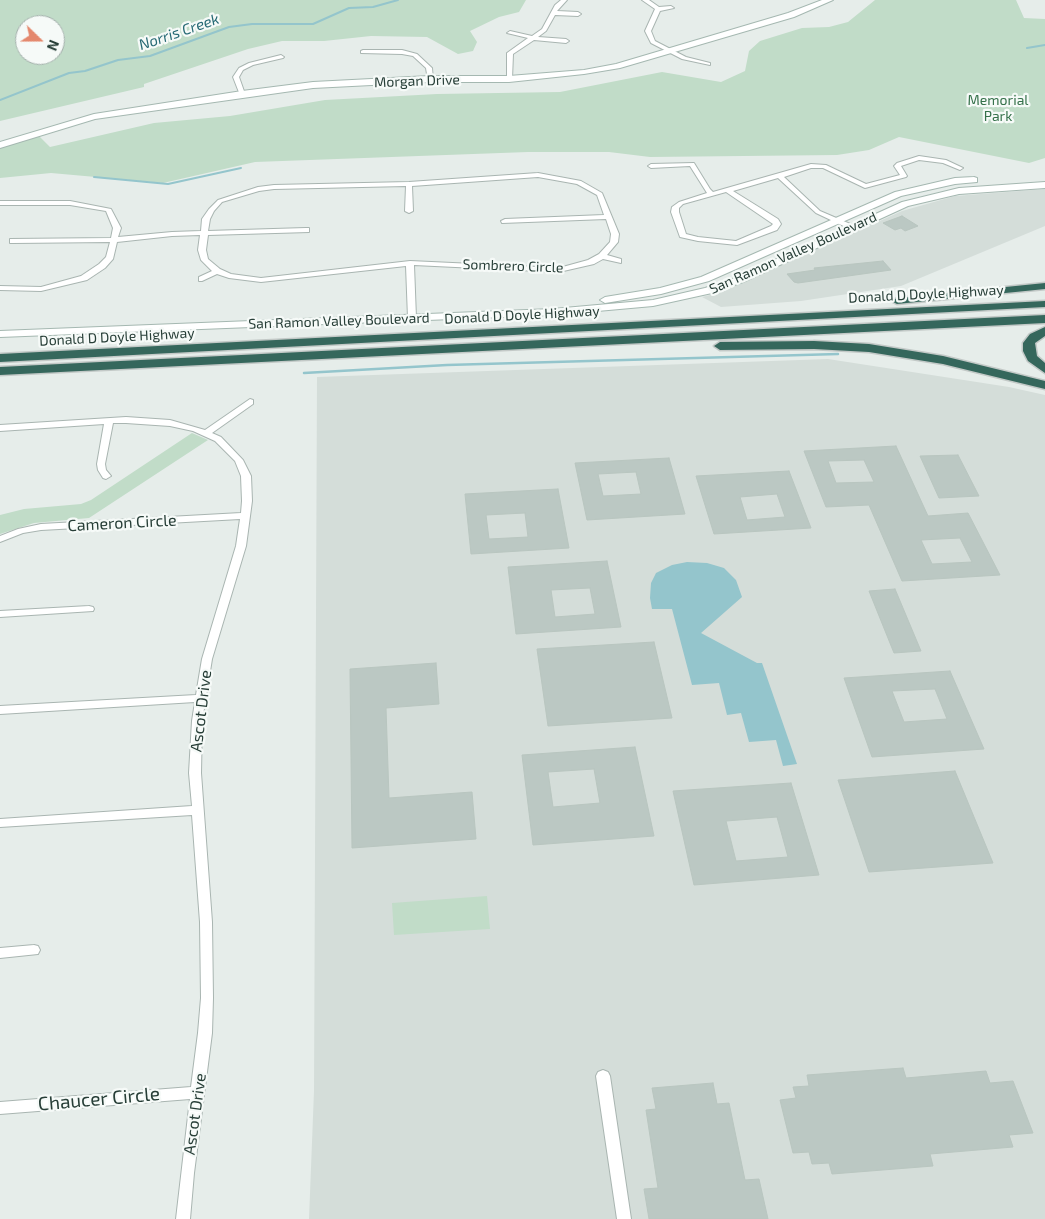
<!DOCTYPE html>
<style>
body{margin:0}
#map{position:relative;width:1045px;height:1219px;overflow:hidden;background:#e6edea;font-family:"Exo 2",sans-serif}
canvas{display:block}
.north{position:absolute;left:15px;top:15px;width:50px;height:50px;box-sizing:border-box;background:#f6faf8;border:1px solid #a3afab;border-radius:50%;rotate:112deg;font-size:14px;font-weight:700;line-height:20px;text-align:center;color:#273e37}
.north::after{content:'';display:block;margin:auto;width:18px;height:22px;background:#e4886d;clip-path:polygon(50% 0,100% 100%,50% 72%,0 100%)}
</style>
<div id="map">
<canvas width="1045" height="1219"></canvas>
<div class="north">N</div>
</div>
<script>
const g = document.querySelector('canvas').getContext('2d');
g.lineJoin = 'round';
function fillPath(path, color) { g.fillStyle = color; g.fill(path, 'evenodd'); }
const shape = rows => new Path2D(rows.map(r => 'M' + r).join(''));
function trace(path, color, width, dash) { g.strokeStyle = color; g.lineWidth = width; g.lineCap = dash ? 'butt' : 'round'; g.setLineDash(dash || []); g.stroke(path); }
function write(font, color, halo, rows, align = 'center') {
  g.font = font + ' "Exo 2",sans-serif'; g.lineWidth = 4.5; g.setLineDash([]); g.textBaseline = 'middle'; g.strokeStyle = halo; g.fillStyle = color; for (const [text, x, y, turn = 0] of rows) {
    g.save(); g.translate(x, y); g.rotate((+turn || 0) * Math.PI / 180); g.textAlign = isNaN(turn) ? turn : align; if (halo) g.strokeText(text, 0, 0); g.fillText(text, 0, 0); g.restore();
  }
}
fillPath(shape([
 [1045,189,1045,226,901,286,801,301,721,307,702,297,722,292,902,211,955,196],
 [828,359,1009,387,1045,395,1045,1219,309,1219,314,1091,317,377]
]), '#d4ddd9');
fillPath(shape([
 [0,0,526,0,519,12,499,17,470,31,477,42,473,51,458,54,427,37,371,36,324,41,282,41,248,49,144,84,144,87,0,121],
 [25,25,55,25,55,55,25,55],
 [875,0,1016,0,1024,18,1045,19,1045,158,1029,163,899,137,869,150,837,155,650,157,609,152,528,152,255,162,163,183,51,173,0,178,0,148,39,136,50,147,154,123,230,116,325,100,437,94,560,92,662,72,721,82,745,71,749,51,760,41,802,28,829,27,848,22],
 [192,433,208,440,89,518,34,523,0,534,0,515,24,509,81,504,91,500],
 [487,896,490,929,394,935,392,903]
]), '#c1dcc8');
fillPath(shape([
 [687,562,707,563,724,568,736,580,742,597,701,633,757,663,762,663,797,764,783,766,776,740,749,742,741,713,727,715,719,683,692,685,672,609,652,609,650,598,651,583,656,573,672,565]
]), '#94c5cc');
trace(shape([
 [1027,48,1045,45],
 [0,100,69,73,85,71,118,60,150,56,229,27,252,24,313,24,349,8,373,7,398,0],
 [94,177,168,184,241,168]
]), '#94c5cc', 2);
trace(shape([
 [304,373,447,365,838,354]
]), '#94c5cc', 2.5);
const building = shape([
 [902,216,918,226,905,231,901,228,895,230,883,223,902,216],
 [883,261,891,270,798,283,794,282,787,274,815,270,814,268,883,261],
 [896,446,928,516,968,513,1000,575,902,581,869,505,826,507,804,451,896,446],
 [864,460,874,482,836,483,828,461,864,460],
 [960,538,972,562,932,564,921,540,960,538],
 [958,455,979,496,939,498,920,456,958,455],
 [669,458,685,514,587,520,575,463,669,458],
 [636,472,641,494,603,496,598,474,636,472],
 [789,471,811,528,714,534,696,476,789,471],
 [777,494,785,517,747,520,740,497,777,494],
 [558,489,569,548,471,554,465,494,558,489],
 [525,513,528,537,489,539,486,515,525,513],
 [607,561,621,627,516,634,508,567,607,561],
 [590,588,595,614,555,617,551,590,590,588],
 [895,589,921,651,894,653,869,591,895,589],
 [654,642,672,718,548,726,537,649,654,642],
 [436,663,439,704,386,708,389,798,472,792,476,839,352,848,350,669,436,663],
 [950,671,984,749,872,757,844,678,950,671],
 [935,689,947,719,904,722,892,691,935,689],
 [635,747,654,836,533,845,522,755,635,747],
 [594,769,600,803,553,807,548,772,594,769],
 [955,771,993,863,869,872,838,780,955,771],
 [791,783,819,875,694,885,673,791,791,783],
 [777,817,788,857,736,861,726,821,777,817],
 [903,1068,906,1078,986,1071,990,1083,1013,1081,1033,1133,1009,1135,1013,1147,930,1154,933,1166,832,1174,829,1163,812,1164,809,1152,793,1153,780,1100,796,1098,793,1087,809,1086,807,1075,903,1068],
 [713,1083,717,1104,729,1103,745,1180,759,1179,768,1219,649,1219,644,1189,658,1188,646,1110,656,1109,652,1088,713,1083]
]);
fillPath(building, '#bbc8c3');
trace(building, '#b9c6c0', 1);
const street = shape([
 [561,0,567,0,557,11,578,12,581,14,578,16,555,15,546,31,538,37,566,39,569,41,566,43,534,40,513,54,512,79,507,80,507,53,528,38,507,33,510,31,532,36,542,29,555,5,561,0],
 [642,0,649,0,659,7,671,6,674,8,660,11,651,31,655,41,686,57,710,63,710,65,682,59,651,43,645,31,655,9,642,0],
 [363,50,402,50,417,54,432,68,433,79,428,80,426,68,413,56,402,54,361,53,361,51,363,50],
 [281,55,284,57,283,58,253,65,243,70,239,77,245,94,240,95,233,77,239,68,249,63,281,55],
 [919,156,946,160,963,168,960,170,943,163,919,160,901,166,907,176,906,177,865,188,823,168,811,168,784,177,820,211,855,226,856,228,852,230,816,213,778,178,733,191,778,219,781,224,777,230,737,245,698,241,680,237,671,212,672,207,679,202,707,193,690,166,651,168,648,166,651,164,694,163,710,189,713,192,811,164,826,165,866,184,900,175,894,166,897,163,919,156],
 [726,192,773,224,771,226,736,241,698,237,686,234,679,212,679,208,683,204,726,192],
 [538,173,581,181,602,193,619,234,618,242,607,255,621,259,621,263,603,259,594,264,559,272,414,265,416,318,412,320,408,318,406,266,261,282,229,278,217,274,202,281,199,281,199,277,212,271,201,260,198,250,200,235,172,236,117,242,113,259,105,268,87,280,41,291,0,290,0,286,41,287,81,276,99,264,106,257,110,242,13,243,10,243,10,239,111,238,113,228,106,211,70,205,0,205,0,201,70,201,111,209,121,228,118,237,172,232,201,231,202,219,209,209,218,200,258,187,274,185,409,182,538,173],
 [538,177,577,184,597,195,604,215,505,219,501,221,502,223,606,219,611,234,610,242,599,254,588,260,559,268,410,261,261,278,231,274,220,269,208,259,206,250,208,235,309,232,309,228,306,228,208,231,210,219,214,211,222,202,259,191,274,189,406,186,405,211,409,213,413,211,412,186,538,177],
 [250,399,253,400,253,404,212,433,221,437,243,460,251,476,252,501,246,546,212,659,202,721,201,773,212,922,213,998,212,1033,194,1173,190,1219,176,1219,190,1099,0,1114,0,1102,191,1087,198,1033,201,998,200,922,192,815,0,827,0,819,192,806,189,773,192,721,195,702,0,714,0,706,196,695,202,659,236,546,240,519,41,530,23,533,0,542,0,536,18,529,41,524,241,513,242,501,241,476,235,461,215,441,193,431,170,426,126,423,113,423,105,464,106,470,111,476,106,479,103,478,98,470,97,464,104,424,0,431,0,425,126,417,170,420,205,430,250,399],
 [89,606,93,607,94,609,93,611,0,617,0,611,89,606],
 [34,945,38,946,40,950,38,954,0,958,0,948,34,945],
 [603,1070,608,1072,610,1076,631,1219,617,1219,596,1076,598,1072,603,1070]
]);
const secondary = shape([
 [822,0,833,0,794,17,620,68,584,74,509,82,430,82,313,88,95,119,0,148,0,142,94,114,242,91,313,82,430,76,509,76,584,70,616,64,788,13,822,0],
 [974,177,977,178,977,182,955,184,901,196,709,281,661,294,605,303,600,300,605,297,660,288,701,277,895,192,955,178,974,177],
 [1045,182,1045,188,959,194,908,206,743,282,712,293,653,306,553,315,0,337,0,331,553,309,653,300,705,288,735,278,902,202,959,188,1045,182]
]);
const highway = shape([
 [1045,283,1045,289,897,304,891,301,897,298,1045,283],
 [1045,301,1045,307,0,362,0,354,1045,301],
 [1045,315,1045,323,0,375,0,367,1045,315],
 [1045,327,1045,336,1035,343,1037,356,1045,363,1045,373,1028,361,1023,351,1023,343,1030,334,1045,327],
 [814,341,869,344,943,356,1045,381,1045,389,943,364,869,352,814,349,720,350,714,346,720,342,814,341]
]);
trace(street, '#a9b5b1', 2);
trace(secondary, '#a5b8b1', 2);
trace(highway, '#c3c9c7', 3);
fillPath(street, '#fff');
fillPath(secondary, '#fff');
fillPath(highway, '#35675c');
write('14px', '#273e37', '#f6faf8', [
 ["Morgan Drive",417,81,-2],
 ["San Ramon Valley Boulevard",793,253,-24],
 ["Sombrero Circle",513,266,2],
 ["Donald D Doyle Highway",926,294,-3],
 ["Donald D Doyle Highway",522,315,-3],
 ["San Ramon Valley Boulevard",339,321,-2],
 ["Donald D Doyle Highway",117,337,-3]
]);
write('14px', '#35714a', '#f6faf8', [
 ["Memorial",998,100],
 ["Park",998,116]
]);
write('italic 15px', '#266974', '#f6faf8', [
 ["Norris Creek",179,32,-19]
]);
write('16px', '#273e37', '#f6faf8', [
 ["Cameron Circle",122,523,-3],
 ["Ascot Drive",201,711,-83],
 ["Ascot Drive",195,1114,-82]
]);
write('19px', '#273e37', '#f6faf8', [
 ["Chaucer Circle",99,1099,-5]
]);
</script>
